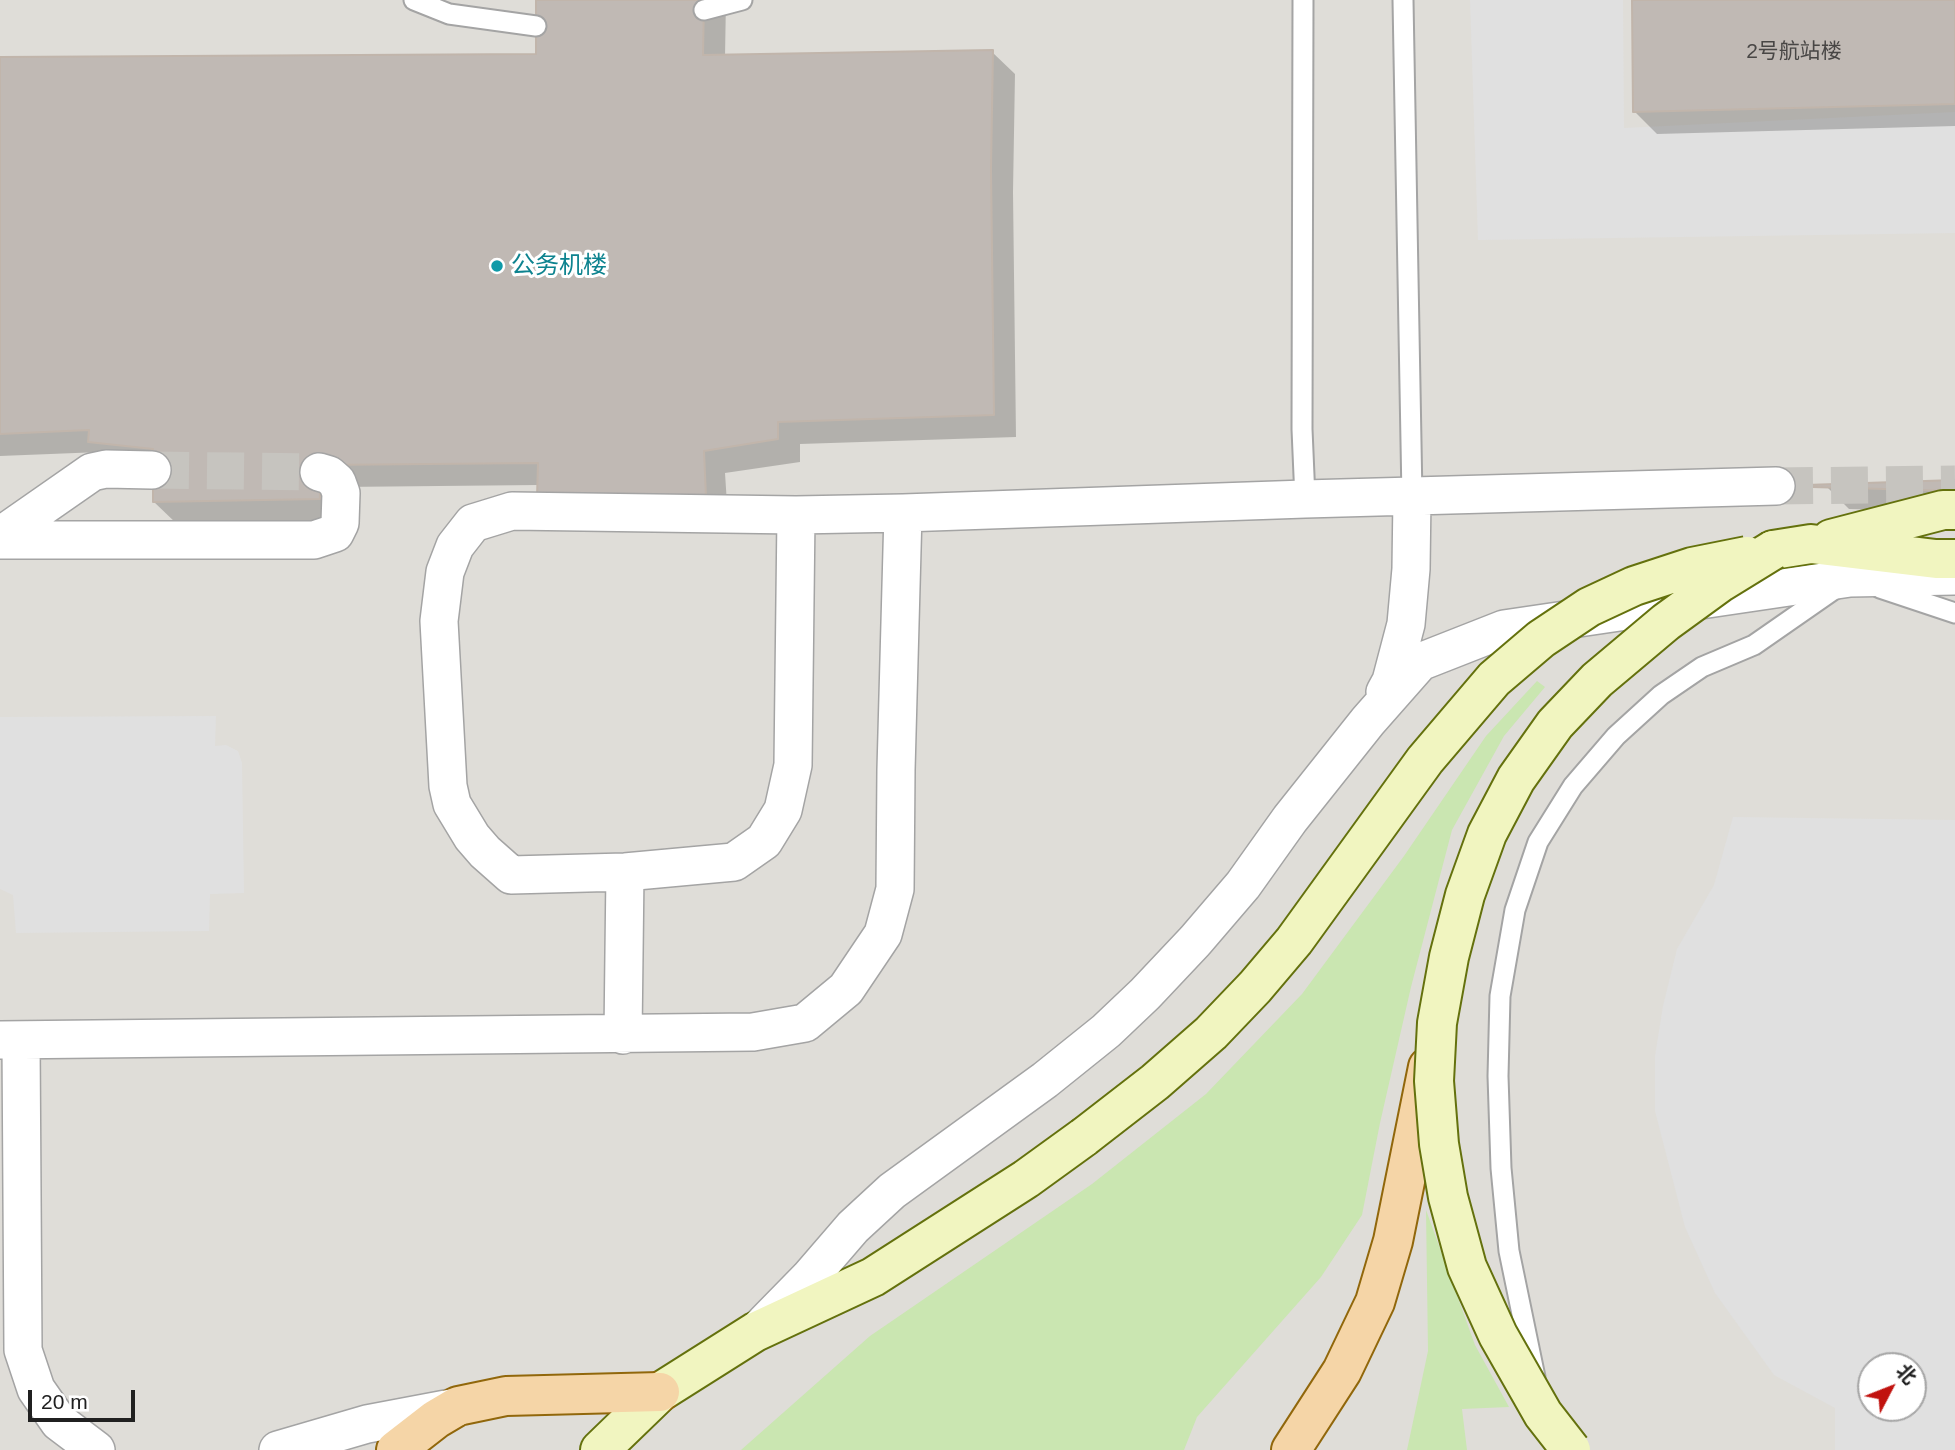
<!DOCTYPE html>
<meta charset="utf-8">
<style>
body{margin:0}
#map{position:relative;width:1955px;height:1450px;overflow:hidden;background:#f0ede7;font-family:Helvetica,"Noto Sans SC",sans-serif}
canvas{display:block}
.north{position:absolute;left:1857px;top:1352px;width:70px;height:70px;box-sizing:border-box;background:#fff;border:2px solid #a6a6a6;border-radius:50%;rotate:48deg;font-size:19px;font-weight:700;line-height:28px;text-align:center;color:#202020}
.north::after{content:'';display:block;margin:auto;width:24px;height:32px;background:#c1130f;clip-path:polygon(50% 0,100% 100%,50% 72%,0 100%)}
.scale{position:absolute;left:28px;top:1390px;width:107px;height:32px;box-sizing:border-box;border:4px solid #202020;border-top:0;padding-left:9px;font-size:21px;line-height:24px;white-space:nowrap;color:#202020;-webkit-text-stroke:5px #fff;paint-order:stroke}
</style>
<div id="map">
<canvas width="1955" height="1450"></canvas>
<div class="north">北</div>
<div class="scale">20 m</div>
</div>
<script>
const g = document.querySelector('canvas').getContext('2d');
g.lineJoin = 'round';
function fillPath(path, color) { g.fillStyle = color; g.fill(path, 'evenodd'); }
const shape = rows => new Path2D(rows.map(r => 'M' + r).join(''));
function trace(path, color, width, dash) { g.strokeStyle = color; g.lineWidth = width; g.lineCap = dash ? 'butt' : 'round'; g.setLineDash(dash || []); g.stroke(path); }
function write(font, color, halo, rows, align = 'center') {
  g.font = font + ' Helvetica,"Noto Sans SC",sans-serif'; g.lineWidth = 6; g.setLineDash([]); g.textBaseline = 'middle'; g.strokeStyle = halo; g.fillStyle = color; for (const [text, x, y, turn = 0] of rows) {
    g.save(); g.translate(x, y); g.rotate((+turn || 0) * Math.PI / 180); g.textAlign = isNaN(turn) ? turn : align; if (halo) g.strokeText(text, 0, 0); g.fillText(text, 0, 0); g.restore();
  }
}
fillPath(shape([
 [0,0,1955,0,1955,1450,0,1450],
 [1871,1366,1913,1366,1913,1408,1871,1408]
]), '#dfddd8');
fillPath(shape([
 [1537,681,1545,687,1504,736,1452,830,1411,987,1380,1123,1362,1215,1321,1277,1197,1417,1184,1450,741,1450,870,1336,1092,1184,1206,1094,1302,994,1404,856,1486,736],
 [1426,1210,1475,1345,1509,1407,1462,1409,1467,1450,1407,1450,1428,1351]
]), '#cae6b1');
fillPath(shape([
 [1470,0,1623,0,1624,128,1955,112,1955,233,1478,240],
 [216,716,215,746,226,745,238,751,242,763,244,893,210,894,209,931,16,933,13,895,0,889,0,717],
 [1733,817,1955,820,1955,1450,1835,1450,1835,1408,1774,1375,1715,1293,1685,1227,1655,1111,1655,1056,1663,1006,1677,949,1714,885],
 [1871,1366,1913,1366,1913,1408,1871,1408]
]), '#e0e0e0');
fillPath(shape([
 [537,0,726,0,725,57,992,52,1015,74,1013,192,1016,437,800,444,800,462,725,473,728,519,539,485,341,487,341,521,177,524,154,502,155,468,101,452,0,456,0,59,537,56],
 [1634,0,1955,0,1955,126,1657,134,1635,112],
 [1955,481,1955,512,1849,509,1826,486]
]), '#0003');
const building = shape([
 [536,0,704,0,703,55,993,50,991,169,994,415,778,422,778,439,704,451,706,497,537,497,538,463,319,465,320,499,153,502,153,449,88,442,89,430,0,434,0,57,536,54,536,0],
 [1632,0,1955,0,1955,104,1633,112,1632,0],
 [1955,480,1955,491,1776,486,1955,480]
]);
fillPath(building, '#c0b9b4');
trace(building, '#c1b5ab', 2);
trace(shape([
 [152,470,319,472],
 [1776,486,1955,484]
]), '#c6c4bf', 37, [37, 18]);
const lane = shape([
 [414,0,449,14,536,26],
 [1303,0,1302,429,1305,499],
 [1403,0,1412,497],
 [704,10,742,0],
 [1880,588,1955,613],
 [1535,1377,1509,1251,1501,1168,1498,1076,1500,996,1515,910,1538,842,1573,786,1616,736,1661,695,1702,667,1754,645,1836,588]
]);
const street = shape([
 [796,515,793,765,783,810,764,841,734,862,625,872,511,875,485,852,472,837,452,804,448,786,439,621,445,572,455,546,473,523,512,511,796,515,903,513,1305,499,1776,486],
 [0,536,92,472,106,469,152,470],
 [0,540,314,540,335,533,340,523,341,493,337,482,329,475,319,472],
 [1385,692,1391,681,1406,624,1411,569,1412,497],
 [623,1035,625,872],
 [0,1040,753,1032,805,1023,846,989,883,934,895,889,896,770,903,513],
 [21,1041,23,1350,36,1389,59,1422,96,1450],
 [761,1327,809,1278,853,1227,892,1191,1045,1080,1106,1031,1145,994,1195,941,1243,885,1290,819,1368,721,1420,662,1504,629,1850,578,1955,576],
 [278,1450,367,1424,457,1407]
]);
const secondary = shape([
 [1831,539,1943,510,1955,510],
 [1773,550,1811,544,1936,559,1955,559],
 [600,1450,660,1392,755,1332,873,1277,1026,1179,1084,1137]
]);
const primary = shape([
 [396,1450,436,1419,458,1406,506,1396,660,1392],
 [1291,1450,1342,1371,1375,1302,1393,1241,1428,1067]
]);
trace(lane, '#a4a4a4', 23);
trace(street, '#a4a4a4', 40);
trace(secondary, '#64710d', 42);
trace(primary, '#91670b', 42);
trace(lane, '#fff', 19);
trace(street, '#fff', 37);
trace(secondary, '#f1f5c0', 38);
trace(primary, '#f5d5a7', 38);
const secondaryBridge = shape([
 [1084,1137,1155,1082,1211,1033,1255,987,1294,941,1425,760,1494,679,1541,639,1589,607,1634,586,1692,567,1747,556],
 [1571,1450,1543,1414,1498,1335,1467,1267,1448,1197,1439,1144,1434,1081,1437,1023,1449,957,1465,895,1487,834,1516,779,1555,724,1597,680,1666,622,1721,582,1773,550]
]);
trace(secondaryBridge, '#64710d', 42, []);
trace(secondaryBridge, '#f1f5c0', 38);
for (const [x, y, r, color] of [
 [497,266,7,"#0f9aa8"]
]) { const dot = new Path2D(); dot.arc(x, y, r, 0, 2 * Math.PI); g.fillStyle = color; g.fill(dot); trace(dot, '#fff', 2.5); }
write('21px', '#484645', null, [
 ["2号航站楼",1794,52]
]);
write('24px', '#0d838f', '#fff', [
 ["公务机楼",511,266]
], 'left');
</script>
